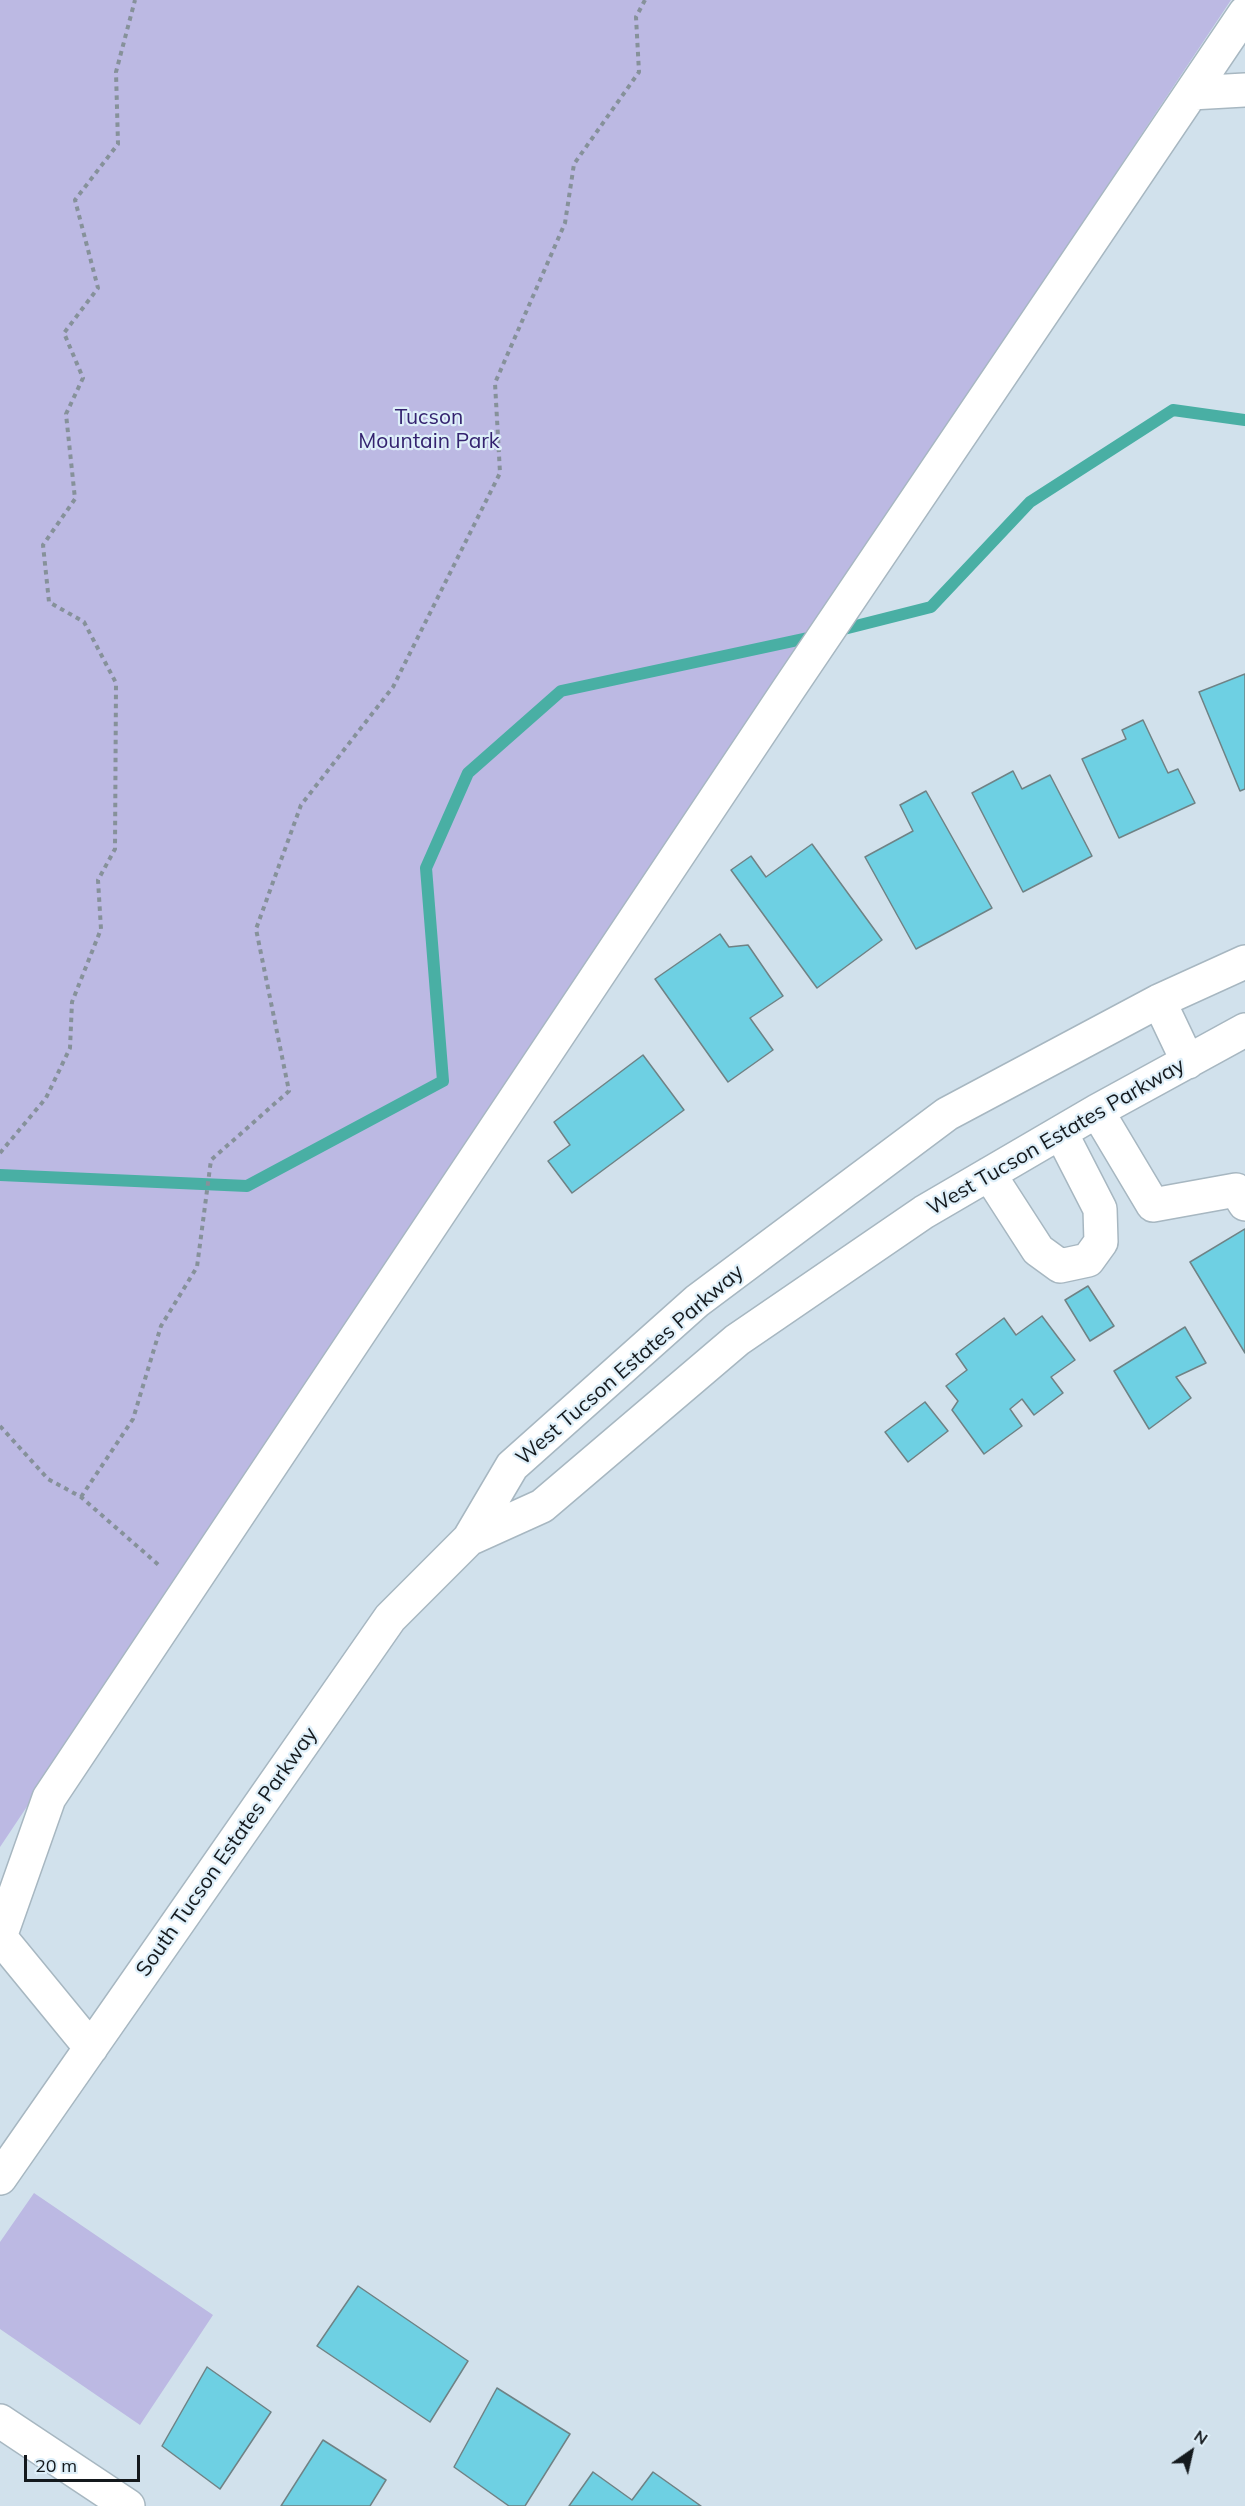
<!DOCTYPE html>
<style>
body{margin:0}
#map{position:relative;width:1245px;height:2506px;overflow:hidden;background:#d1e1ec;font-family:Mulish,sans-serif}
canvas{display:block}
.north{position:absolute;left:1161px;top:2422px;width:60px;height:60px;-webkit-text-stroke:4px #deeff9;paint-order:stroke;rotate:34deg;font-size:16px;font-weight:700;line-height:24px;text-align:center;color:#14191d}
.north::after{content:'';display:block;margin:auto;width:21px;height:27px;background:#14191d;clip-path:polygon(50% 0,100% 100%,50% 72%,0 100%)}
.scale{position:absolute;left:24px;top:2455px;width:116px;height:27px;box-sizing:border-box;border:3px solid #14191d;border-top:0;padding-left:8px;font-size:18px;line-height:21px;white-space:nowrap;color:#14191d;-webkit-text-stroke:4px #deeff9;paint-order:stroke}
</style>
<div id="map">
<canvas width="1245" height="2506"></canvas>
<div class="north">N</div>
<div class="scale">20 m</div>
</div>
<script>
const g = document.querySelector('canvas').getContext('2d');
g.lineJoin = 'round';
function fillPath(path, color) { g.fillStyle = color; g.fill(path, 'evenodd'); }
const shape = rows => new Path2D(rows.map(r => 'M' + r).join(''));
function trace(path, color, width, dash) { g.strokeStyle = color; g.lineWidth = width; g.lineCap = dash ? 'butt' : 'round'; g.setLineDash(dash || []); g.stroke(path); }
function write(font, color, halo, rows, align = 'center') {
  g.font = font + ' Mulish,sans-serif'; g.lineWidth = 4.5; g.setLineDash([]); g.textBaseline = 'middle'; g.strokeStyle = halo; g.fillStyle = color; for (const [text, x, y, turn = 0] of rows) {
    g.save(); g.translate(x, y); g.rotate((+turn || 0) * Math.PI / 180); g.textAlign = isNaN(turn) ? turn : align; if (halo) g.strokeText(text, 0, 0); g.fillText(text, 0, 0); g.restore();
  }
}
fillPath(shape([
 [0,0,1231,0,0,1847],
 [34,2193,213,2315,140,2425,0,2329,0,2242]
]), '#bcb9e3');
trace(shape([
 [836,631,931,607,1030,502,1173,410,1245,420],
 [0,1175,247,1186,443,1081,426,868,468,773,561,691,817,636]
]), '#49afa4', 12);
const building = shape([
 [1245,674,1245,789,1240,791,1199,692,1245,674],
 [1143,720,1168,773,1178,769,1195,803,1119,838,1082,759,1126,739,1122,730,1143,720],
 [1013,771,1022,789,1050,775,1092,856,1023,892,972,793,1013,771],
 [926,791,992,908,916,949,865,857,913,831,900,805,926,791],
 [812,844,882,940,817,988,731,870,751,856,766,877,812,844],
 [720,934,729,947,748,945,783,996,750,1018,773,1050,728,1082,655,979,720,934],
 [643,1055,684,1110,572,1193,548,1161,570,1145,554,1122,643,1055],
 [1245,1229,1245,1353,1190,1262,1245,1229],
 [1088,1286,1114,1326,1090,1341,1065,1300,1088,1286],
 [1042,1316,1075,1360,1051,1377,1063,1393,1034,1415,1022,1399,1010,1409,1022,1426,984,1454,952,1410,958,1401,946,1386,967,1370,956,1354,1004,1318,1016,1335,1042,1316],
 [1185,1327,1206,1363,1176,1377,1191,1398,1149,1429,1114,1371,1185,1327],
 [925,1402,948,1431,908,1462,885,1432,925,1402],
 [358,2286,468,2361,430,2422,317,2346,358,2286],
 [207,2367,271,2412,220,2489,162,2446,207,2367],
 [497,2388,570,2434,525,2506,509,2506,454,2467,497,2388],
 [323,2440,386,2480,370,2506,281,2506,323,2440],
 [593,2472,632,2500,653,2472,701,2506,569,2506,593,2472]
]);
fillPath(building, '#6ed0e3');
trace(building, '#6f8285', 1.5);
const minor = shape([
 [1191,93,1245,90],
 [1159,1001,1188,1062],
 [1097,1111,1153,1205,1236,1190,1245,1204],
 [989,1174,1038,1250,1060,1266,1088,1260,1101,1242,1100,1209,1061,1133],
 [469,1539,542,1506,737,1340,924,1212,1097,1111,1245,1030],
 [91,2048,0,1937,49,1798,788,690,1245,13],
 [0,2178,390,1618,469,1539,512,1466,697,1301,947,1114,1159,1001,1245,962],
 [0,2421,128,2506]
]);
trace(minor, '#a7b7c1', 36);
trace(shape([
 [0,1153,46,1098,70,1048,72,1002,101,929,98,880,115,849,116,683,84,622,49,602,43,545,75,499,66,414,83,378,64,333,98,288,75,200,118,144,116,72,135,0],
 [0,1426,48,1479,81,1497,161,1567],
 [81,1497,133,1419,161,1326,197,1267,211,1160,289,1091,256,929,301,805,393,687,500,473,495,383,565,223,574,164,639,72,636,17,645,0]
]), '#86919a', 4, [4.5, 4.5]);
trace(minor, '#fff', 33);
write('21px', '#34236f', '#deeff9', [
 ["Tucson",429,418],
 ["Mountain Park",429,442]
]);
write('21px', '#14191d', '#deeff9', [
 ["West Tucson Estates Parkway",1056,1137,-30],
 ["West Tucson Estates Parkway",630,1365,-41],
 ["South Tucson Estates Parkway",227,1852,-55]
]);
</script>
